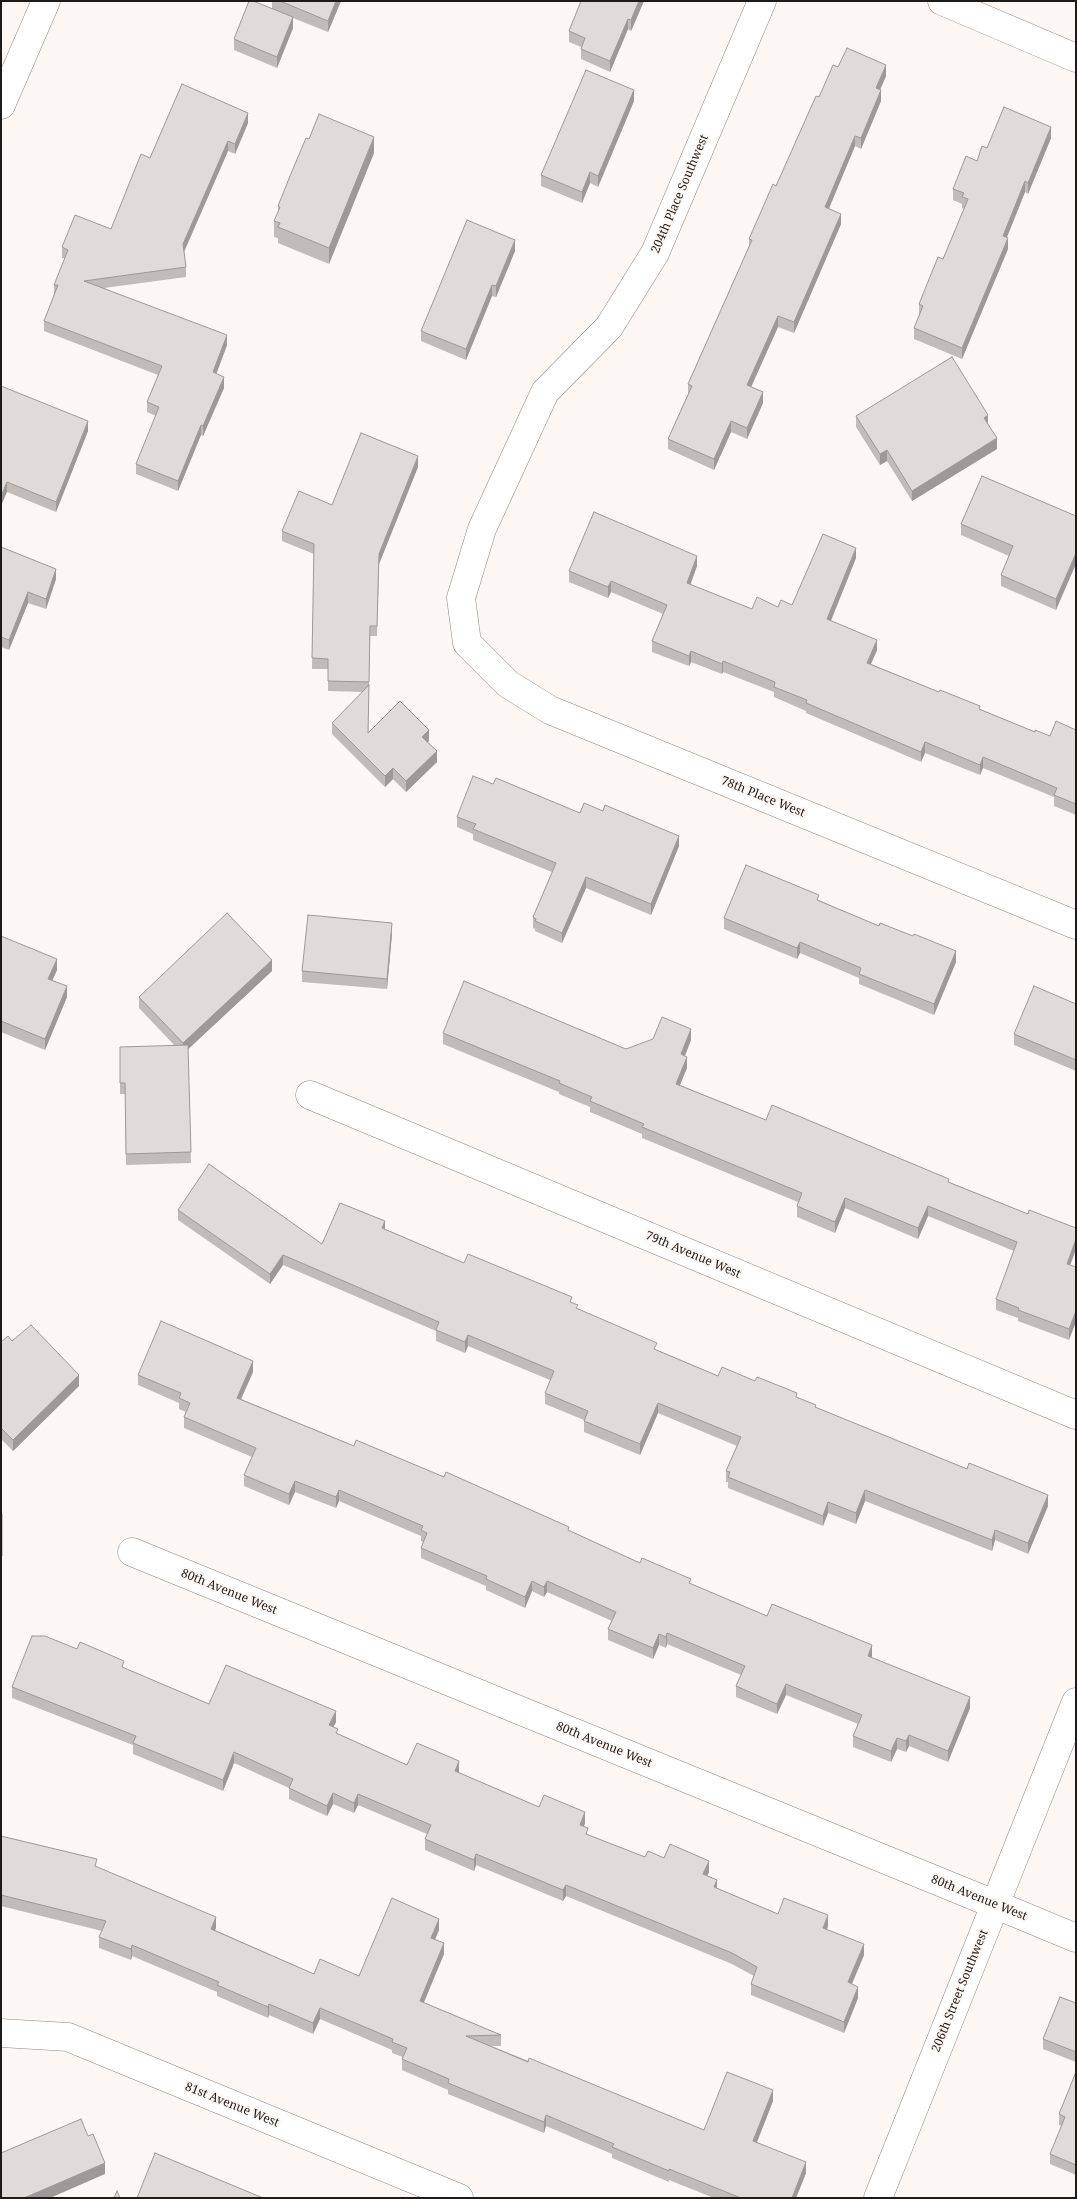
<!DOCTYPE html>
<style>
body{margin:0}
#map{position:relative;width:1077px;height:2199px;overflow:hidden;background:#fdf7f3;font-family:"Noto Serif",serif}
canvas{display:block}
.frame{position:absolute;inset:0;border:2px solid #1d1b1a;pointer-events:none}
</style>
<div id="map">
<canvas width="1077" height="2199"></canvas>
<div class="frame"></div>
</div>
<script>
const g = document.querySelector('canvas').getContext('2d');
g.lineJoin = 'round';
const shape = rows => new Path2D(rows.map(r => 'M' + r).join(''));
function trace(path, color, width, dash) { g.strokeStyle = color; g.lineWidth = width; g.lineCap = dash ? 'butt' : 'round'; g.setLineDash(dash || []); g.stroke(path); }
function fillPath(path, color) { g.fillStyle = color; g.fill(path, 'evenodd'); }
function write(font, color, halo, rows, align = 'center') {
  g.font = font + ' "Noto Serif",serif'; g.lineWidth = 4; g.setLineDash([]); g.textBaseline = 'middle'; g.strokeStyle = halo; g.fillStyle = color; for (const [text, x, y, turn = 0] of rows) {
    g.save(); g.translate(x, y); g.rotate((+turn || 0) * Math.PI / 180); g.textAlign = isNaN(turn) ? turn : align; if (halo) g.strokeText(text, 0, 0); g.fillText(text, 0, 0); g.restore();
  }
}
const minor = shape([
 [762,1,655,253,609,327,545,392,482,529,461,598,467,643,508,684,550,710,1076,925],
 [942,1,1076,58],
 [1,105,46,1],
 [310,1095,1076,1415],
 [132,1552,994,1904],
 [1,2033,68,2037,459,2198]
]);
const tertiary = shape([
 [994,1904,1076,1938],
 [878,2198,1076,1702]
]);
trace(minor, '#8e8985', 29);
trace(tertiary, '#8e8985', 29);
trace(minor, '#fff', 28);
trace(tertiary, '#fff', 28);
fillPath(shape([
 [272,1,341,1,328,32,293,18,293,28,277,68,234,50,234,39,272,9],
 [644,1,631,31,628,29,610,72,581,59,581,47,569,42,569,31],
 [838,67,886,76,880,90,881,101,861,149,855,146,829,208,841,224,794,333,778,327,751,387,763,403,747,439,731,432,714,470,668,449,668,439,688,394,688,384,749,247,749,239,776,186,819,97],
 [634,101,598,187,590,183,582,203,541,186,541,175],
 [248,123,235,154,228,151,184,252,186,267,186,277,104,288,227,345,216,374,224,388,203,436,201,435,178,491,136,474,136,464,156,416,147,412,147,402,158,375,44,331,44,321,54,294,54,285,65,258,62,258,62,247,111,229,150,158],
 [1051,138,1028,194,1025,192,1007,237,1008,249,962,359,914,339,914,328,919,315,919,304,943,259,964,209,962,208,962,204,953,200,953,189,987,148],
 [374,153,329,264,278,243,278,238,274,237,274,221,278,213,278,206],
 [515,251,496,297,492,296,466,360,421,341,421,331],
 [1,386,88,431,56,512,7,492],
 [856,416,988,424,997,449,912,501,887,461,880,465,856,427],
 [418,467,379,564,377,636,370,636,368,733,429,741,428,742,437,762,406,792,393,779,385,787,332,734,332,723,363,692,328,691,328,669,312,669,314,554,282,541,282,531,332,505],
 [1076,516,1056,610,1001,586,1001,575,1009,556,961,535,961,524],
 [1,547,56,579,46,609,28,603,9,650,1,647],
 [856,558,831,621,877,650,871,664,1035,732,1050,736,1076,730,1076,815,1054,806,1054,797,983,768,980,775,925,753,921,762,806,713,806,711,774,697,774,692,723,672,722,674,691,662,689,666,652,652,652,641,663,614,611,592,608,598,569,582,569,571,697,566,690,585,752,609,792,605],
 [493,784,679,846,651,915,586,888,562,943,535,931,535,929,533,928,533,917,552,872,473,840,473,834,457,827,457,817],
 [819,900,956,962,934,1015,859,984,859,978,800,953,797,959,724,929,724,918],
 [392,934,387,989,302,982,302,971],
 [1,936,57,970,52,981,67,997,45,1050,1,1032],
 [272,971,188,1049,191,1163,126,1165,125,1094,120,1094,120,1047,175,1046,139,1008,139,997],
 [1076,1004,1076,1071,1014,1045,1014,1034],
 [443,1033,626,1049,691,1040,685,1056,687,1068,680,1085,766,1120,949,1182,1028,1214,1076,1228,1076,1249,1070,1265,1069,1340,1018,1321,1018,1318,996,1310,996,1299,1014,1251,928,1216,918,1239,845,1208,835,1233,797,1217,797,1206,798,1202,642,1138,642,1134,590,1112,590,1107,559,1094,559,1092,443,1044],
 [178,1210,322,1244,385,1229,464,1263,572,1303,578,1309,657,1350,718,1376,797,1398,816,1408,1048,1506,1028,1554,995,1540,992,1551,865,1501,856,1524,828,1513,823,1526,728,1488,728,1482,726,1482,726,1471,737,1446,658,1413,640,1455,584,1432,584,1420,545,1404,545,1393,550,1380,468,1346,465,1353,436,1341,436,1331,283,1265,270,1284,178,1220],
 [12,1341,79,1386,13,1451,1,1439,1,1342],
 [253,1372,241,1399,354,1446,569,1531,640,1563,767,1616,872,1656,871,1658,970,1708,948,1762,909,1746,906,1752,897,1749,891,1762,853,1747,853,1736,858,1724,786,1695,777,1714,736,1697,736,1686,741,1675,667,1644,666,1648,659,1645,653,1659,608,1640,608,1629,612,1621,547,1592,544,1597,532,1591,525,1608,486,1590,486,1586,421,1558,421,1548,423,1542,421,1541,421,1536,339,1501,336,1508,295,1492,289,1505,244,1486,244,1475,252,1457,184,1428,184,1417,186,1412,179,1409,179,1403,138,1385,138,1375],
 [77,1649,209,1704,336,1722,333,1727,338,1734,407,1765,459,1772,459,1773,539,1807,585,1823,584,1827,588,1835,645,1857,664,1858,709,1872,707,1876,717,1888,778,1914,828,1926,827,1930,864,1955,852,1984,858,1998,844,2033,751,1995,751,1984,754,1976,732,1964,566,1896,563,1901,476,1865,474,1871,425,1850,425,1839,427,1834,358,1805,354,1813,333,1804,327,1816,289,1799,289,1788,234,1763,223,1791,133,1754,133,1745,12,1698,12,1687],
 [1,1836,97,1867,216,1928,215,1930,314,1974,359,1976,439,1930,435,1939,444,1954,423,2002,501,2035,501,2046,491,2046,704,2130,773,2101,757,2142,806,2173,796,2198,714,2198,669,2180,669,2182,612,2158,612,2154,546,2126,544,2133,448,2094,448,2090,402,2070,402,2059,403,2057,392,2053,392,2050,320,2019,313,2034,269,2015,268,2018,217,1996,217,1992,132,1956,131,1960,99,1948,99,1937,102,1931,1,1906],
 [1076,2003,1076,2062,1043,2049,1043,2039],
 [1076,2072,1076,2175,1050,2164,1050,2154,1062,2126,1059,2125,1059,2114]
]), '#c1bcb8');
fillPath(shape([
 [336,1,341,1,328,32,328,21],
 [639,1,644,1,631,31,631,20],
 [293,17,293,28,277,68,277,57],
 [628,19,628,29,610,72,610,61],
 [886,65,886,76,876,99,876,88],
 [634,90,634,101,598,187,598,176],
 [881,90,881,101,861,149,861,138],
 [248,113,248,123,235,154,235,144],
 [1051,127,1051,138,1028,194,1028,183],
 [855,136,855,146,825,218,825,207],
 [374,137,374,153,329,264,329,248],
 [228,141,228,151,183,254,183,244],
 [590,172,590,183,582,203,582,192],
 [1025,181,1025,192,1003,247,1003,236],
 [841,214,841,224,794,333,794,322],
 [1008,238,1008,249,962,359,962,348],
 [515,240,515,251,496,297,496,286],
 [492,285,492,296,466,360,466,349],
 [778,316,778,327,747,396,747,385],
 [227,335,227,345,213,383,213,372],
 [224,377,224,388,203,436,203,426],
 [763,392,763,403,747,439,747,428],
 [988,415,988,426,984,418],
 [88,421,88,431,56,512,56,502],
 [731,421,731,432,714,470,714,459],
 [201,425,201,435,178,491,178,481],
 [997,438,997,449,912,501,912,491],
 [887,450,887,461,880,465,880,454],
 [418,456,418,467,379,564,377,636,379,554],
 [7,482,7,492,1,506,1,496],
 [856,548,856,558,827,630,827,619],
 [1076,553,1076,564,1056,610,1056,599],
 [697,556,697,566,687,594,687,583],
 [56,569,56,579,46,609,46,599],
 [611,581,611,592,608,598,608,587],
 [28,592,28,603,9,650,9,640],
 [877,640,877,650,867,673,867,663],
 [691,651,691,662,689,666,689,656],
 [723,661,723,672,722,674,722,664],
 [429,730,429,741,422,748,422,737],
 [925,742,925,753,921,762,921,752],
 [437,751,437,762,406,792,406,781],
 [983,757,983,768,980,775,980,765],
 [393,768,393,779,385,787,385,776],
 [679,836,679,846,651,915,651,904],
 [586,877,586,888,562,943,562,933],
 [392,923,392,934,387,989,387,979],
 [800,942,800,953,797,959,797,948],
 [956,951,956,962,934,1015,934,1004],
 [57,959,57,970,48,990,48,979],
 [272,960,272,971,183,1054,183,1043],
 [67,986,67,997,45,1050,45,1039],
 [691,1029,691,1040,681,1065,681,1054],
 [687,1057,687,1068,676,1094,676,1084],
 [845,1198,845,1208,835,1233,835,1222],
 [928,1206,928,1216,918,1239,918,1228],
 [385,1221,385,1232,382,1228],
 [1076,1239,1076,1249,1067,1274,1067,1264],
 [283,1255,283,1265,270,1284,270,1274],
 [1076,1311,1076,1322,1069,1340,1069,1329],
 [468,1335,468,1346,465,1353,465,1342],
 [253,1361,253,1372,237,1408,237,1398],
 [79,1375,79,1386,13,1451,13,1440],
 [658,1403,658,1413,640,1455,640,1444],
 [295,1481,295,1492,289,1505,289,1494],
 [339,1490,339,1501,336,1508,336,1497],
 [865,1490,865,1501,856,1524,856,1513],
 [1048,1495,1048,1506,1028,1554,1028,1543],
 [828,1502,828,1513,823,1526,823,1516],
 [995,1530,995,1540,992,1551,992,1540],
 [532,1581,532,1591,525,1608,525,1597],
 [547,1581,547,1592,544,1597,544,1587],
 [667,1633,667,1644,666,1648,666,1637],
 [659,1634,659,1645,653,1659,653,1648],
 [872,1645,872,1656,868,1667,868,1656],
 [786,1684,786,1695,777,1714,777,1704],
 [970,1697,970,1708,948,1762,948,1751],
 [336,1711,336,1722,329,1736,329,1725],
 [909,1735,909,1746,906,1752,906,1741],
 [897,1738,897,1749,891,1762,891,1751],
 [234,1752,234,1763,223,1791,223,1780],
 [459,1761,459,1772,455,1782,455,1771],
 [333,1793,333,1804,327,1816,327,1806],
 [358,1794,358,1805,354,1813,354,1803],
 [585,1812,585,1823,580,1836,580,1825],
 [476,1854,476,1865,474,1871,474,1860],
 [709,1861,709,1872,703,1885,703,1874],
 [717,1880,717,1891,714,1887],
 [566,1885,566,1896,563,1901,563,1890],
 [828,1915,828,1926,823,1939,823,1928],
 [216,1917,216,1928,211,1939,211,1929],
 [439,1919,439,1930,431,1949,431,1938],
 [444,1943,444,1954,420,2012,420,2001],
 [864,1944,864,1955,848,1993,848,1982],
 [132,1945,132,1956,131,1960,131,1949],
 [858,1987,858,1998,844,2033,844,2022],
 [269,2004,269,2015,268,2018,268,2007],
 [320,2008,320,2019,313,2034,313,2023],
 [773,2090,773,2101,753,2152,753,2141],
 [546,2115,546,2126,544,2133,544,2122],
 [806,2162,806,2173,796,2198,792,2198],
 [105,2163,105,2174,50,2198,24,2198]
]), '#9d9996');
const building = shape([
 [249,1,253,1,293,17,277,57,234,39,249,1],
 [280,1,336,1,328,21,280,1],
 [581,1,639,1,631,20,628,19,610,61,581,49,585,38,569,31,581,1],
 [847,48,886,65,876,88,881,90,861,138,855,136,825,207,841,214,794,322,778,316,747,385,763,392,747,428,731,421,714,459,668,439,692,386,688,384,752,240,749,239,773,184,776,186,816,96,819,97,833,65,838,67,847,48],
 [586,70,634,90,598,176,590,172,582,192,541,175,586,70],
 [182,84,248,113,235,144,228,141,183,244,186,267,84,281,227,335,213,372,224,377,203,426,201,425,178,481,136,464,159,407,147,402,162,366,44,321,58,285,54,285,68,250,62,247,75,215,111,229,141,154,150,158,182,84],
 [1004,107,1051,127,1028,183,1025,181,1003,236,1008,238,962,348,914,328,923,306,919,304,938,257,943,259,968,199,962,197,964,193,953,189,966,156,977,161,982,146,987,148,1004,107],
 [319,114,374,137,329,248,278,227,280,223,274,221,280,207,278,206,290,176,306,138,309,139,319,114],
 [467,220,515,240,496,286,492,285,466,349,421,331,467,220],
 [952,357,988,415,984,418,997,438,912,491,887,450,880,454,856,416,952,357],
 [1,386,88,421,56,502,7,482,1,496,1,386],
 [361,433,418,456,379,554,377,626,370,626,369,682,328,681,328,659,312,658,314,544,282,531,299,491,332,505,361,433],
 [982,476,1076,516,1076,553,1056,599,1001,575,1013,546,961,524,982,476],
 [594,512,697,556,687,583,752,609,757,597,778,607,781,600,792,605,823,534,856,548,827,619,877,640,867,663,939,692,940,690,980,706,979,709,1035,732,1035,730,1050,736,1056,721,1076,730,1076,804,1054,795,1057,788,983,757,980,765,925,742,921,752,806,703,807,700,774,687,775,682,723,661,722,664,691,651,689,656,652,641,667,605,611,581,608,587,569,571,594,512],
 [1,547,56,569,46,599,28,592,9,640,1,637,1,547],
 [369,685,368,733,400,701,429,730,422,737,437,751,406,781,393,768,385,776,332,723,369,685],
 [473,776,493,784,496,778,580,813,584,803,603,811,605,805,679,836,651,904,586,877,562,933,535,921,536,919,533,917,556,863,473,829,476,824,457,817,473,776],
 [746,865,819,895,817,900,879,926,880,923,913,936,914,934,956,951,934,1004,859,974,861,968,800,942,797,948,724,918,746,865],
 [227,913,272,960,183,1043,139,997,227,913],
 [308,915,392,923,387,979,302,971,308,915],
 [1,936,57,959,48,979,67,986,45,1039,1,1021,1,936],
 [464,981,626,1049,653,1039,662,1017,691,1029,681,1054,687,1057,676,1084,766,1120,772,1105,949,1179,948,1182,1028,1214,1029,1210,1076,1228,1076,1239,1067,1264,1076,1267,1076,1311,1069,1329,1018,1310,1019,1308,996,1299,1017,1242,928,1206,918,1228,845,1198,835,1222,797,1206,802,1193,642,1127,644,1124,590,1101,592,1097,559,1083,560,1081,443,1033,464,981],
 [1034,986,1076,1004,1076,1060,1014,1034,1034,986],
 [188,1045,191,1152,126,1154,125,1083,120,1083,120,1047,188,1045],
 [209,1164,322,1244,340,1203,385,1221,382,1228,464,1263,468,1254,572,1297,570,1302,578,1305,576,1308,657,1343,654,1349,718,1376,722,1367,755,1381,757,1377,797,1393,796,1397,816,1405,815,1407,967,1469,969,1463,1048,1495,1028,1543,995,1530,992,1540,865,1490,856,1513,828,1502,823,1516,728,1477,730,1472,726,1471,741,1437,658,1403,640,1444,584,1421,588,1411,545,1393,554,1371,468,1335,465,1342,436,1330,439,1322,283,1255,270,1274,178,1210,209,1164],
 [161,1321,253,1361,237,1398,354,1446,356,1440,444,1477,446,1472,569,1527,568,1530,640,1563,642,1558,691,1579,689,1583,767,1616,772,1604,872,1645,868,1656,970,1697,948,1751,909,1735,906,1741,897,1738,891,1751,853,1736,862,1715,786,1684,777,1704,736,1686,745,1666,667,1633,666,1637,659,1634,653,1648,608,1629,616,1612,547,1581,544,1587,532,1581,525,1597,486,1579,487,1576,421,1548,427,1533,421,1530,423,1526,339,1490,336,1497,295,1481,289,1494,244,1475,256,1448,184,1417,190,1403,179,1398,181,1393,138,1375,161,1321],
 [31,1325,79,1375,13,1440,1,1428,1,1342,8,1336,12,1341,31,1325],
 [1,1514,2,1514,2,1556,1,1556,1,1514],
 [32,1636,45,1636,77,1649,80,1642,124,1661,122,1667,209,1704,226,1665,336,1711,329,1725,338,1729,336,1733,407,1765,417,1743,459,1761,455,1771,539,1807,544,1795,585,1812,580,1825,588,1828,586,1834,645,1857,648,1851,664,1858,670,1844,709,1861,703,1874,717,1880,714,1887,778,1914,784,1898,828,1915,823,1928,864,1944,848,1982,858,1987,844,2022,751,1984,757,1967,732,1953,566,1885,563,1890,476,1854,474,1860,425,1839,431,1825,358,1794,354,1803,333,1793,327,1806,289,1788,293,1779,234,1752,223,1780,133,1743,136,1736,12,1687,32,1636],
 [1,1836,97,1859,95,1866,216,1917,211,1929,314,1974,320,1959,359,1976,392,1898,439,1919,431,1938,444,1943,420,2001,501,2035,466,2036,528,2062,529,2058,704,2130,727,2072,773,2090,753,2141,806,2162,792,2198,741,2198,669,2169,669,2171,612,2147,614,2144,546,2115,544,2122,448,2083,449,2079,402,2059,407,2048,392,2042,393,2039,320,2008,313,2023,269,2004,268,2007,217,1985,219,1982,132,1945,131,1949,99,1937,106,1921,1,1895,1,1836],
 [1060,1997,1076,2003,1076,2052,1043,2039,1060,1997],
 [1076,2072,1076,2165,1050,2154,1065,2117,1059,2114,1076,2072],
 [81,2119,88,2136,93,2134,105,2163,24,2198,1,2198,1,2153,81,2119],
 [155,2153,263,2198,137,2198,155,2153],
 [117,2191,120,2198,114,2198,117,2191]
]);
fillPath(building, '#e0dbd6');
trace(building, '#9d9996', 1);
write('12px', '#1d1b1a', '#fdf7f3', [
 ["204th Place Southwest",680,194,-67],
 ["78th Place West",763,797,22],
 ["79th Avenue West",693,1255,23],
 ["80th Avenue West",229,1592,22],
 ["80th Avenue West",604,1745,22],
 ["80th Avenue West",979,1898,22],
 ["206th Street Southwest",960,1991,-68],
 ["81st Avenue West",232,2105,22]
]);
</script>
